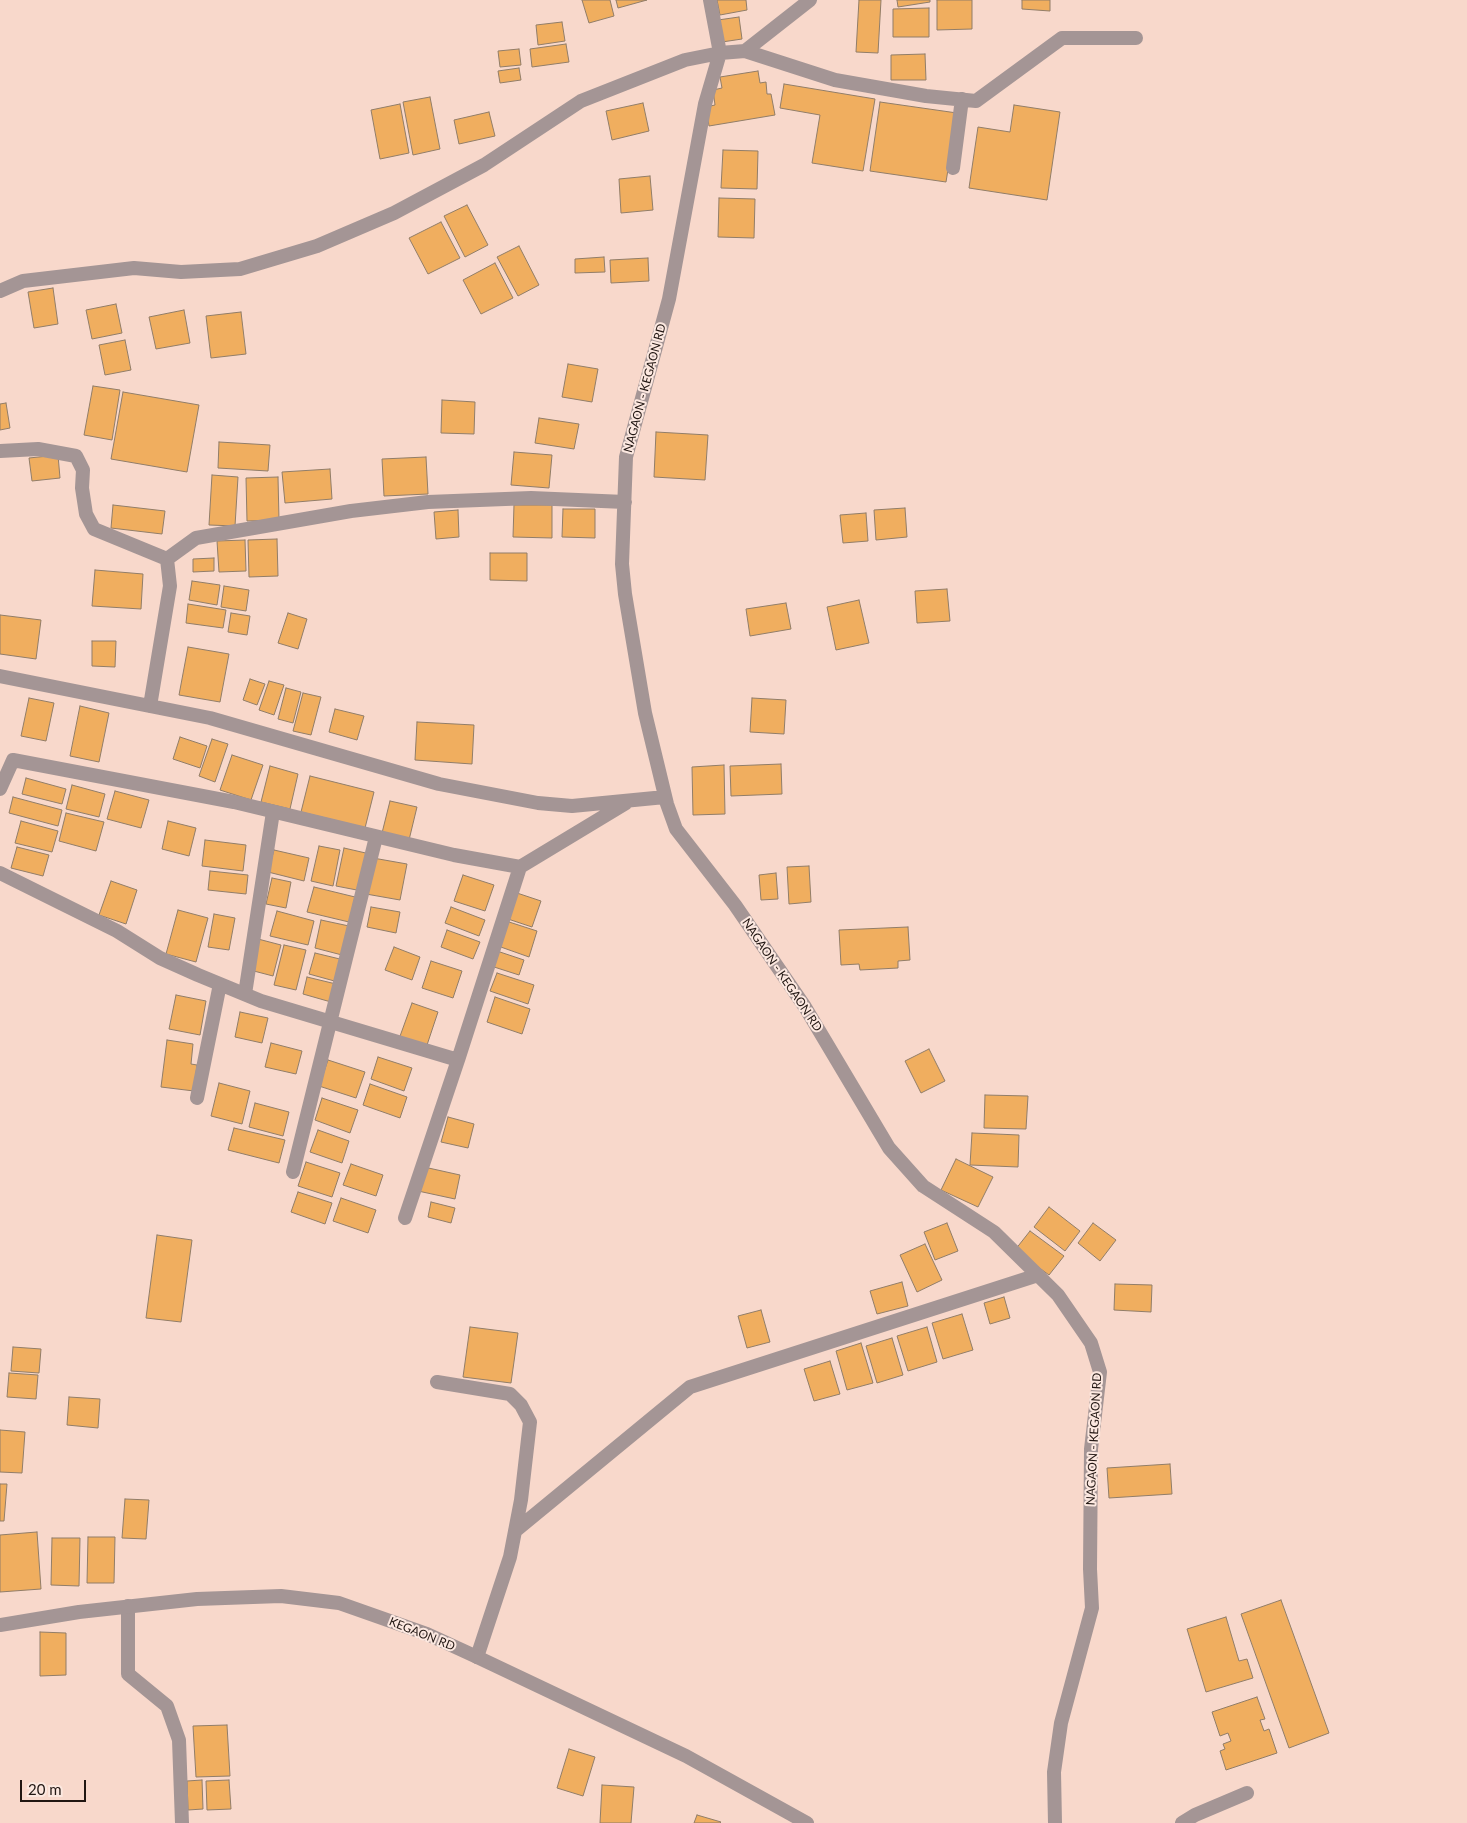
<!DOCTYPE html>
<style>
body{margin:0}
#map{position:relative;width:1467px;height:1823px;overflow:hidden;background:#f8d8cb;font-family:Lato,sans-serif}
canvas{display:block}
.scale{position:absolute;left:20px;top:1780px;width:66px;height:22px;box-sizing:border-box;border:2px solid #211612;border-top:0;padding-left:6px;font-size:15px;line-height:18px;white-space:nowrap;color:#211612;-webkit-text-stroke:4px #fce8e0;paint-order:stroke}
</style>
<div id="map">
<canvas width="1467" height="1823"></canvas>
<div class="scale">20 m</div>
</div>
<script>
const g = document.querySelector('canvas').getContext('2d');
g.lineJoin = 'round';
function fillPath(path, color) { g.fillStyle = color; g.fill(path, 'evenodd'); }
const shape = rows => new Path2D(rows.map(r => 'M' + r).join(''));
function trace(path, color, width, dash) { g.strokeStyle = color; g.lineWidth = width; g.lineCap = dash ? 'butt' : 'round'; g.setLineDash(dash || []); g.stroke(path); }
function write(font, color, halo, rows, align = 'center') {
  g.font = font + ' Lato,sans-serif'; g.lineWidth = 4; g.setLineDash([]); g.textBaseline = 'middle'; g.strokeStyle = halo; g.fillStyle = color; for (const [text, x, y, turn = 0] of rows) {
    g.save(); g.translate(x, y); g.rotate((+turn || 0) * Math.PI / 180); g.textAlign = isNaN(turn) ? turn : align; if (halo) g.strokeText(text, 0, 0); g.fillText(text, 0, 0); g.restore();
  }
}
const building = shape([
 [582,0,610,0,614,16,589,23,582,0],
 [616,0,647,0,618,8,616,0],
 [717,0,746,0,747,10,720,15,717,0],
 [859,0,881,0,878,53,856,52,859,0],
 [897,0,930,0,930,2,898,7,897,0],
 [937,0,972,0,972,29,937,30,937,0],
 [1022,0,1050,0,1050,11,1022,9,1022,0],
 [929,8,929,37,893,37,893,9,929,8],
 [739,17,742,39,722,42,718,20,739,17],
 [562,22,565,41,538,45,536,25,562,22],
 [566,44,569,62,532,67,530,49,566,44],
 [519,49,521,65,500,67,498,51,519,49],
 [925,54,926,80,891,80,891,55,925,54],
 [519,68,521,80,500,83,498,71,519,68],
 [758,71,760,83,766,82,767,94,771,94,775,115,709,126,706,107,715,105,713,90,722,88,720,77,758,71],
 [784,84,875,99,863,171,812,163,820,115,780,108,784,84],
 [430,97,440,149,413,155,403,102,430,97],
 [880,102,957,113,946,182,870,171,880,102],
 [643,103,649,131,612,140,606,111,643,103],
 [400,104,409,153,380,159,371,110,400,104],
 [1014,105,1060,112,1047,200,969,188,978,127,1010,132,1014,105],
 [489,112,495,136,459,144,454,120,489,112],
 [723,150,758,151,757,189,721,188,723,150],
 [650,176,653,210,621,213,619,179,650,176],
 [719,198,755,199,754,238,718,237,719,198],
 [467,205,488,245,465,257,444,216,467,205],
 [441,222,460,258,428,274,409,238,441,222],
 [519,246,539,285,518,296,497,257,519,246],
 [604,257,605,272,575,273,575,259,604,257],
 [648,258,649,281,611,283,610,260,648,258],
 [495,263,513,298,481,314,463,280,495,263],
 [53,288,58,324,34,328,28,292,53,288],
 [116,304,122,333,92,339,86,310,116,304],
 [184,310,190,343,156,349,149,317,184,310],
 [241,312,246,354,211,358,206,316,241,312],
 [125,340,131,370,105,375,99,345,125,340],
 [568,364,598,369,592,402,562,397,568,364],
 [93,386,120,390,112,440,84,435,93,386],
 [123,392,199,405,187,472,111,459,123,392],
 [442,400,475,402,474,434,441,433,442,400],
 [6,403,10,428,0,430,0,404,6,403],
 [539,418,579,424,574,449,535,443,539,418],
 [656,432,708,435,705,480,654,477,656,432],
 [219,442,270,445,268,471,218,468,219,442],
 [514,452,552,455,549,488,511,485,514,452],
 [58,455,60,478,32,481,29,458,58,455],
 [426,457,428,494,384,496,382,459,426,457],
 [330,469,332,499,285,503,282,472,330,469],
 [212,475,238,477,235,526,209,525,212,475],
 [278,477,279,520,247,521,246,478,278,477],
 [113,505,165,511,162,534,111,528,113,505],
 [514,505,552,505,552,538,513,537,514,505],
 [905,508,907,537,876,540,874,510,905,508],
 [563,509,595,509,595,538,562,537,563,509],
 [458,510,459,537,436,539,434,512,458,510],
 [866,513,868,541,843,543,840,515,866,513],
 [277,539,278,576,249,577,248,540,277,539],
 [245,540,246,571,219,572,217,541,245,540],
 [490,553,527,553,527,581,490,580,490,553],
 [214,558,214,571,193,572,193,559,214,558],
 [95,570,143,574,141,609,92,606,95,570],
 [192,581,220,585,217,605,189,600,192,581],
 [224,586,249,590,246,611,221,607,224,586],
 [947,589,950,621,917,623,915,591,947,589],
 [859,600,869,643,836,650,827,607,859,600],
 [786,603,791,629,750,636,746,609,786,603],
 [188,604,226,610,223,628,186,623,188,604],
 [231,613,250,616,247,635,228,632,231,613],
 [288,613,307,619,298,649,278,643,288,613],
 [0,615,41,620,36,659,0,654,0,615],
 [92,641,116,641,115,667,92,666,92,641],
 [188,647,229,654,220,702,179,695,188,647],
 [250,679,265,684,257,705,243,700,250,679],
 [269,681,284,685,274,715,259,710,269,681],
 [286,688,301,692,293,723,278,719,286,688],
 [303,693,321,697,311,735,293,731,303,693],
 [29,698,54,703,46,741,21,736,29,698],
 [752,698,786,700,784,734,750,732,752,698],
 [80,706,109,713,99,762,70,756,80,706],
 [335,709,364,716,357,740,329,732,335,709],
 [417,722,474,725,472,764,415,760,417,722],
 [180,737,207,746,200,768,173,759,180,737],
 [212,739,228,744,215,782,199,776,212,739],
 [232,755,263,765,251,800,220,790,232,755],
 [781,764,782,794,731,796,730,766,781,764],
 [724,765,725,814,693,815,692,767,724,765],
 [270,766,298,774,290,809,261,802,270,766],
 [310,776,374,792,365,828,301,812,310,776],
 [26,778,66,789,62,804,22,794,26,778],
 [72,785,105,794,99,817,66,809,72,785],
 [115,791,149,800,141,828,107,819,115,791],
 [13,797,62,810,58,826,9,813,13,797],
 [390,801,417,807,409,840,382,833,390,801],
 [66,813,104,822,96,851,59,841,66,813],
 [21,821,58,831,52,852,15,843,21,821],
 [168,821,196,828,189,856,162,849,168,821],
 [205,840,246,845,243,871,202,866,205,840],
 [319,846,340,850,333,886,311,881,319,846],
 [17,847,49,855,43,876,11,868,17,847],
 [344,848,370,854,362,891,336,886,344,848],
 [274,850,309,858,304,881,268,872,274,850],
 [373,858,407,864,400,900,366,894,373,858],
 [809,866,811,902,789,904,787,867,809,866],
 [210,871,248,875,246,894,208,890,210,871],
 [776,873,778,899,761,900,759,875,776,873],
 [463,875,494,885,485,911,454,901,463,875],
 [272,878,291,882,286,908,266,904,272,878],
 [111,881,137,890,126,924,99,915,111,881],
 [314,887,355,897,349,922,307,912,314,887],
 [517,893,541,901,532,927,508,919,517,893],
 [371,907,400,912,396,933,367,927,371,907],
 [451,907,485,920,479,936,445,923,451,907],
 [178,910,208,918,196,962,166,954,178,910],
 [277,911,314,921,308,945,270,936,277,911],
 [214,914,235,918,229,950,208,947,214,914],
 [321,920,349,926,342,955,315,948,321,920],
 [506,921,537,931,529,957,498,946,506,921],
 [908,927,910,960,898,961,898,968,860,970,859,964,841,965,839,930,908,927],
 [447,930,480,942,473,959,441,947,447,930],
 [258,939,281,945,273,976,250,970,258,939],
 [284,945,306,950,296,990,274,985,284,945],
 [394,947,420,957,412,980,385,970,394,947],
 [497,951,524,960,519,975,491,966,497,951],
 [315,953,344,960,338,982,309,974,315,953],
 [431,961,462,971,453,998,422,988,431,961],
 [497,973,534,985,528,1004,490,991,497,973],
 [307,977,336,984,331,1002,303,994,307,977],
 [176,995,206,1001,200,1035,169,1029,176,995],
 [495,997,530,1009,522,1034,487,1022,495,997],
 [412,1003,438,1012,426,1048,399,1039,412,1003],
 [240,1012,268,1018,262,1043,235,1037,240,1012],
 [167,1040,193,1044,191,1064,197,1065,194,1091,161,1087,167,1040],
 [271,1043,302,1051,296,1074,265,1067,271,1043],
 [929,1049,945,1081,921,1093,905,1061,929,1049],
 [378,1057,412,1068,404,1091,371,1079,378,1057],
 [328,1060,365,1072,356,1098,319,1086,328,1060],
 [219,1083,250,1091,242,1124,211,1116,219,1083],
 [370,1084,407,1097,400,1118,363,1105,370,1084],
 [985,1095,1028,1096,1026,1129,984,1128,985,1095],
 [322,1098,358,1110,350,1133,315,1120,322,1098],
 [255,1103,289,1112,283,1136,249,1127,255,1103],
 [448,1117,474,1124,468,1148,441,1142,448,1117],
 [234,1128,285,1140,279,1163,228,1150,234,1128],
 [318,1130,349,1141,342,1163,310,1152,318,1130],
 [972,1133,1019,1135,1018,1167,970,1165,972,1133],
 [956,1159,993,1177,978,1207,941,1190,956,1159],
 [306,1162,340,1173,332,1197,298,1186,306,1162],
 [351,1164,383,1175,376,1196,343,1185,351,1164],
 [424,1167,460,1175,455,1199,418,1191,424,1167],
 [298,1192,332,1203,325,1224,291,1212,298,1192],
 [341,1198,376,1210,368,1233,333,1221,341,1198],
 [431,1202,455,1208,451,1223,428,1217,431,1202],
 [1049,1207,1080,1231,1065,1251,1034,1227,1049,1207],
 [947,1223,958,1251,935,1260,924,1232,947,1223],
 [1093,1223,1116,1240,1100,1261,1078,1243,1093,1223],
 [1030,1231,1064,1256,1049,1275,1015,1250,1030,1231],
 [157,1235,192,1240,181,1322,146,1318,157,1235],
 [925,1244,942,1280,917,1292,900,1255,925,1244],
 [902,1282,908,1306,877,1314,870,1291,902,1282],
 [1115,1284,1152,1285,1151,1312,1114,1310,1115,1284],
 [1004,1297,1010,1318,990,1324,984,1303,1004,1297],
 [761,1310,770,1342,747,1348,738,1316,761,1310],
 [962,1314,973,1350,943,1359,932,1323,962,1314],
 [470,1327,518,1333,511,1383,463,1377,470,1327],
 [927,1327,937,1362,908,1371,897,1336,927,1327],
 [892,1338,903,1375,877,1383,866,1346,892,1338],
 [861,1343,873,1383,847,1390,836,1351,861,1343],
 [13,1347,41,1349,39,1373,11,1371,13,1347],
 [830,1361,840,1394,814,1401,804,1369,830,1361],
 [9,1373,38,1375,36,1399,7,1397,9,1373],
 [69,1397,100,1399,98,1428,67,1425,69,1397],
 [0,1430,25,1432,22,1473,0,1472,0,1430],
 [1170,1464,1172,1494,1109,1498,1107,1468,1170,1464],
 [0,1484,7,1484,4,1521,0,1521,0,1484],
 [125,1499,149,1500,146,1539,122,1538,125,1499],
 [37,1532,41,1589,0,1592,0,1535,37,1532],
 [88,1537,115,1537,114,1583,87,1583,88,1537],
 [52,1538,80,1538,79,1586,51,1585,52,1538],
 [1281,1600,1329,1733,1289,1748,1241,1614,1281,1600],
 [1226,1617,1239,1661,1247,1659,1253,1678,1206,1692,1187,1629,1226,1617],
 [40,1632,66,1633,66,1675,40,1676,40,1632],
 [1257,1697,1265,1719,1260,1720,1264,1731,1269,1729,1277,1753,1226,1770,1220,1751,1225,1749,1223,1744,1231,1741,1228,1733,1220,1736,1212,1712,1257,1697],
 [227,1725,230,1776,196,1777,193,1726,227,1725],
 [569,1749,595,1757,583,1796,557,1788,569,1749],
 [202,1780,203,1809,188,1810,187,1781,202,1780],
 [229,1780,231,1809,207,1810,206,1781,229,1780],
 [602,1785,634,1787,631,1823,600,1823,602,1785],
 [697,1815,721,1822,720,1823,694,1823,697,1815]
]);
fillPath(building, '#f0ae5f');
trace(building, '#917d68', 1);
trace(shape([
 [710,0,720,53,745,51,810,0],
 [745,51,835,80,926,96,976,101,1062,38,1136,38],
 [953,168,962,99],
 [0,291,23,281,134,268,181,272,240,269,317,246,394,213,484,165,581,101,685,60,720,53,705,104,669,299,626,457,622,564,625,594,645,713,667,804,676,829,735,905,805,1007,889,1148,923,1186,994,1232,1058,1295,1091,1343,1100,1372,1091,1449,1090,1569,1092,1608,1061,1723,1054,1772,1055,1823],
 [0,451,38,449,76,456,83,470,82,488,86,514,94,529,167,559,170,586,150,706],
 [167,559,196,538,351,511,428,502,531,498,625,502],
 [0,676,210,718,439,784,538,803,572,806,665,797],
 [0,789,13,760,234,802,454,855,520,867,458,1060,261,1001,198,975,160,958,117,931,0,873],
 [520,867,626,803],
 [245,994,273,812],
 [197,1098,220,984],
 [293,1172,376,837],
 [405,1218,458,1060],
 [437,1382,510,1394,521,1405,530,1422,521,1500,510,1557,477,1657],
 [515,1531,690,1387,1038,1275],
 [128,1606,128,1674,167,1706,179,1740,182,1823],
 [1182,1823,1195,1815,1247,1793]
]), '#a49595', 14);
trace(shape([
 [0,1625,79,1612,197,1599,281,1596,339,1603,427,1634,477,1657,686,1756,807,1823]
]), '#a49595', 14);
write('12px', '#211612', '#fce8e0', [
 ["NAGAON - KEGAON RD",645,388,-75],
 ["NAGAON - KEGAON RD",782,975,56],
 ["NAGAON - KEGAON RD",1094,1439,-87],
 ["KEGAON RD",422,1634,22]
]);
</script>
